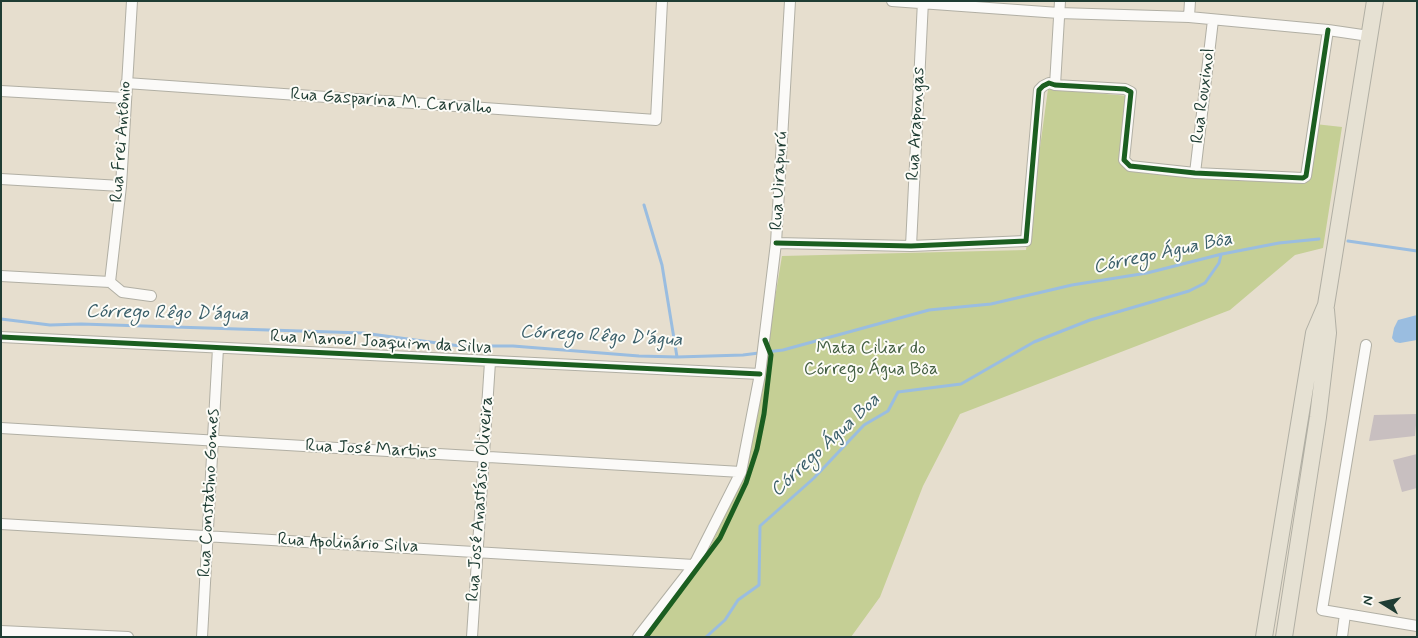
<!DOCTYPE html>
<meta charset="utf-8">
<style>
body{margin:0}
#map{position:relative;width:1418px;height:638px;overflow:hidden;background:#e6dece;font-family:Mynerve,sans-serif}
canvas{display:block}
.frame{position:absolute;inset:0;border:2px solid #1f3d34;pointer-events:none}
.north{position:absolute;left:1358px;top:578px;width:50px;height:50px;-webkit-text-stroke:4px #fdfcf7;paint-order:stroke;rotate:280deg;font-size:14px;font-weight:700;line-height:20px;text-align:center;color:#1f3d34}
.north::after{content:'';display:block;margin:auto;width:18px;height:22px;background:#1f3d34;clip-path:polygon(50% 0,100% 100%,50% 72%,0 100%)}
</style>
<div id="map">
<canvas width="1418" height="638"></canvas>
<div class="frame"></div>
<div class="north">N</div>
</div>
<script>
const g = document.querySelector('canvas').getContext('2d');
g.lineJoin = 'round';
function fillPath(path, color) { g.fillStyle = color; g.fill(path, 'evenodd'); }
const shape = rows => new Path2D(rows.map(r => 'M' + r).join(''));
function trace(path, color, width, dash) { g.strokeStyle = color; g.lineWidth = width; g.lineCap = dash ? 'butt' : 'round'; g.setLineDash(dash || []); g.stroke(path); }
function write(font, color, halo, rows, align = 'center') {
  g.font = font + ' Mynerve,sans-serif'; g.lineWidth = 4; g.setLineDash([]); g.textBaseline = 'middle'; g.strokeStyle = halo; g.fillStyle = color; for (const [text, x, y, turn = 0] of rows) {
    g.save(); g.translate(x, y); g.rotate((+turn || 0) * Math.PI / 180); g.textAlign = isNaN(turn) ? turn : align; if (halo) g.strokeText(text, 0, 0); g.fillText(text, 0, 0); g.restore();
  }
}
fillPath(shape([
 [1048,89,1129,96,1126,165,1308,180,1315,124,1342,127,1323,248,1295,255,1230,310,960,414,923,486,880,597,851,637,648,637,701,566,746,471,782,256,1026,250]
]), '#c5cf95');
fillPath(shape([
 [1417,315,1417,340,1400,343,1395,342,1392,338,1394,328,1398,320]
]), '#9abde0');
trace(shape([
 [644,205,662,265,677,357],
 [1348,241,1417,251],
 [1,319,50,325,81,324,363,333,460,346,513,346,639,356,677,357,743,355,783,350,929,310,991,304,1072,285,1147,273,1222,254,1279,243,1319,239],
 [706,637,725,620,738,600,759,585,760,526,814,478,864,425,888,411,898,392,961,384,1034,342,1090,320,1189,291,1205,283,1219,263,1221,255]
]), '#9abde0', 3);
fillPath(shape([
 [1417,414,1415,436,1369,441,1374,415],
 [1417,454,1417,488,1402,492,1393,460]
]), '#c8bfc0');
const minor = shape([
 [892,1,1059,13,1189,17,1328,30,1369,36],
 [1189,17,1190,1],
 [126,83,656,120,662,1],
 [1055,85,1060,1],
 [1,91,125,98],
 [1195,173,1213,20],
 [1,179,121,186],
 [776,243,911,246,1026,241,1039,90,1043,86,1049,83,1055,85,1125,89,1131,92,1124,160,1130,166,1195,173,1303,178,1306,176,1328,30],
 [911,246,923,1],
 [1,276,110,282],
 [110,282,121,186,132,1],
 [110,282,122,292,151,296],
 [1,337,760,374],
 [1366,345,1322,610,1417,626],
 [1,428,741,472],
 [1,524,694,565],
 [1,631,128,637],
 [202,637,218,348],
 [472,637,490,362],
 [638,637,694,565,741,472,760,374,776,243,790,1],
 [1342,637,1345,614]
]);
const trunk = shape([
 [1264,637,1314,333,1326,305,1375,1],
 [1284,637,1318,417,1328,333,1326,310]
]);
trace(minor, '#b1afa4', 12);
trace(trunk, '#b1afa4', 18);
trace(minor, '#fbfaf8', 10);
trace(trunk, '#e6e1d3', 16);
trace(shape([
 [776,243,911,246,1026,241,1039,90,1043,86,1049,83,1055,85,1125,89,1131,92,1124,160,1130,166,1195,173,1303,178,1306,176,1328,30],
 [1,337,760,374],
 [646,637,720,538,746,483,757,449,764,414,771,355,765,340]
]), '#1b5e20', 5);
write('18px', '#1f3d34', '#fdfcf7', [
 ["Rua Rouxinol",1204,96,-83],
 ["Rua Gasparina M. Carvalho",391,102,4],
 ["Rua Arapongas",917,124,-87],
 ["Rua Frei Antônio",122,142,-86],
 ["Rua Uirapurú",780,181,-87],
 ["Rua Manoel Joaquim da Silva",381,343,3],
 ["Rua José Martins",371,450,3],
 ["Rua Constatino Gomes",210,493,-87],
 ["Rua José Anastásio Oliveira",481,499,-86],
 ["Rua Apolinário Silva",348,544,3]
]);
write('18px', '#425e41', '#fdfcf7', [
 ["Mata Ciliar do",871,349],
 ["Córrego Água Bôa",871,370]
]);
write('italic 19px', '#3a5f6a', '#fdfcf7', [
 ["Córrego Água Bôa",1163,254,-12],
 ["Córrego Rêgo D'água",167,314,1],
 ["Córrego Rêgo D'água",601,337,3],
 ["Córrego Água Boa",826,446,-43]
]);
</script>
